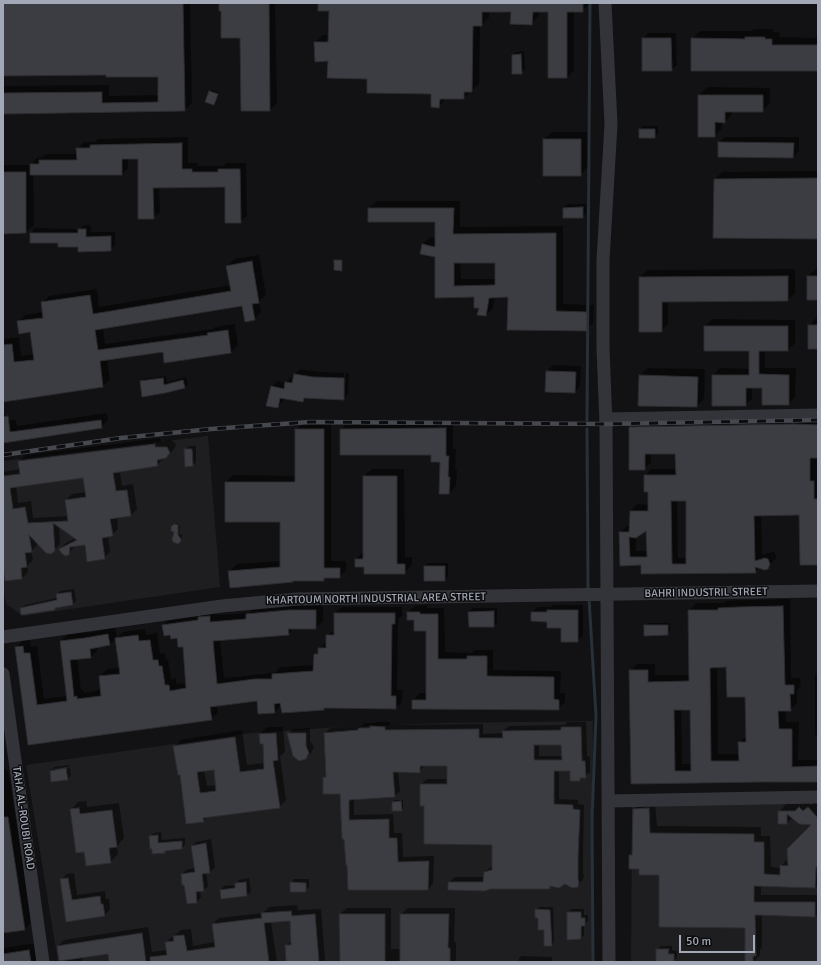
<!DOCTYPE html>
<style>
body{margin:0}
#map{position:relative;width:821px;height:965px;overflow:hidden;background:#121214;font-family:Signika,sans-serif}
canvas{display:block}
.frame{position:absolute;inset:0;border:4px solid #a2a8b6;pointer-events:none}
.scale{position:absolute;left:679px;top:935px;width:76px;height:18px;box-sizing:border-box;border:2px solid #a2a8b6;border-top:0;padding-left:5px;font-size:12px;line-height:14px;white-space:nowrap;color:#a2a8b6;-webkit-text-stroke:3px #0d0d0f;paint-order:stroke}
</style>
<div id="map">
<canvas width="821" height="965"></canvas>
<div class="frame"></div>
<div class="scale">50 m</div>
</div>
<script>
const g = document.querySelector('canvas').getContext('2d');
g.lineJoin = 'round';
function fillPath(path, color) { g.fillStyle = color; g.fill(path, 'evenodd'); }
const shape = rows => new Path2D(rows.map(r => 'M' + r).join(''));
function trace(path, color, width, dash) { g.strokeStyle = color; g.lineWidth = width; g.lineCap = dash ? 'butt' : 'round'; g.setLineDash(dash || []); g.stroke(path); }
function write(font, color, halo, rows, align = 'center') {
  g.font = font + ' Signika,sans-serif'; g.lineWidth = 3; g.setLineDash([]); g.textBaseline = 'middle'; g.strokeStyle = halo; g.fillStyle = color; for (const [text, x, y, turn = 0] of rows) {
    g.save(); g.translate(x, y); g.rotate((+turn || 0) * Math.PI / 180); g.textAlign = isNaN(turn) ? turn : align; if (halo) g.strokeText(text, 0, 0); g.fillText(text, 0, 0); g.restore();
  }
}
fillPath(shape([
 [208,436,220,587,23,616,6,604,3,586,3,461],
 [593,721,592,962,58,962,26,765,252,733,340,727,443,723],
 [818,802,818,962,631,962,632,805]
]), '#1e1e21');
fillPath(shape([
 [3,3,190,3,192,103,185,110,3,113,3,86,109,85,109,96,159,95,159,76,107,74,3,75],
 [220,3,275,3,277,103,270,110,241,37,222,37],
 [319,3,590,3,590,4,582,11,574,11,574,70,567,78,549,11,539,11,539,16,531,24,512,11,489,11,489,17,482,25,480,25,479,84,463,98,446,98,439,107,432,93,368,78,329,60,315,43,323,35,329,35,330,10],
 [754,29,773,29,773,32,780,32,779,37,818,38,818,70,692,39,700,31,752,31],
 [648,33,676,33,677,65,671,70,643,38],
 [524,51,525,69,521,73,513,55,516,52],
 [707,87,770,88,770,103,762,111,732,111,732,114,725,122,722,122,722,128,714,136,699,95],
 [211,90,218,92,214,104,210,92],
 [643,126,658,126,658,133,654,137,640,130],
 [552,132,588,132,588,167,580,175,544,139],
 [188,137,188,163,198,163,198,166,224,166,226,163,246,163,247,216,240,222,226,186,159,187,160,212,153,218,139,158,128,158,128,168,122,174,33,174,34,225,26,232,3,233,3,166,4,165,31,165,37,158,43,157,46,154,77,154,77,149,84,142,95,142,98,139],
 [725,137,799,137,799,151,793,157,719,143],
 [818,171,818,238,715,179,722,172],
 [377,201,460,201,460,227,563,226,563,304,594,305,593,323,586,330,509,296,495,297,493,308,486,315,480,307,475,296,436,297,436,256,423,244,430,237,436,238,436,221,369,208],
 [460,262,496,262,496,279,461,279],
 [568,204,586,204,586,213,583,217,564,217,564,208],
 [84,225,90,225,91,232,115,232,115,245,110,250,79,246,31,233,35,228,80,229],
 [259,255,266,295,259,301,261,312,254,319,243,305,103,328,105,344,213,329,215,327,235,324,238,345,231,352,164,351,107,359,110,379,103,386,3,401,3,339,19,337,21,356,34,354,31,331,18,322,25,315,43,312,42,303,49,296,97,289,99,307,231,285,227,266,235,259],
 [337,259,343,259,343,268,342,270,335,260],
 [795,269,795,293,788,300,668,301,668,324,661,331,640,277,647,270],
 [816,269,818,269,818,299,808,276],
 [816,318,818,318,818,348,809,326],
 [712,319,795,320,795,343,788,350,765,350,765,368,796,368,795,397,789,404,763,387,752,387,752,399,745,405,713,375,720,368,750,369,750,350,705,326],
 [553,365,581,366,580,386,575,392,546,391,547,371],
 [648,368,705,369,704,399,697,406,640,375],
 [300,369,319,372,349,373,348,394,343,399,306,397,303,401,284,398,282,402,277,407,272,387,277,381,286,383,291,377,294,378,295,374],
 [344,373,346,373,345,395,343,395],
 [166,376,167,382,186,377,188,384,185,387,165,392,141,382,144,379],
 [3,412,4,412,6,421,16,420,17,426,107,413,108,420,101,427,3,442],
 [818,419,818,457,817,457,817,472,818,472,818,564,800,514,761,515,762,555,772,552,774,552,777,557,769,566,760,567,755,572,642,564,621,565,620,533,627,526,630,526,631,511,637,504,649,505,649,491,645,476,651,469,676,469,676,453,651,453,651,462,644,469,630,428,637,421],
 [677,500,687,500,687,558,678,558],
 [647,530,648,551,636,551,636,537],
 [453,421,453,449,456,449,455,470,457,470,456,486,449,493,441,461,432,454,341,429,348,422],
 [303,422,331,422,331,561,346,561,346,570,339,577,327,577,324,580,229,572,237,564,281,561,281,521,226,482,233,475,296,476,296,430],
 [160,438,161,442,171,440,175,443,176,446,168,456,163,457,163,459,157,465,120,471,122,486,133,484,137,509,131,515,117,517,118,529,112,535,108,536,110,552,104,558,86,544,75,546,68,554,60,549,66,543,76,538,59,526,60,544,51,553,37,542,37,545,31,551,33,560,27,566,28,572,22,578,3,563,3,472,21,469,19,461,26,455],
 [84,477,87,492,72,494,66,500,68,516,33,518,31,501,18,503,16,486],
 [189,446,196,446,196,462,193,465,185,450],
 [372,469,404,469,405,557,412,557,412,565,404,573,356,559,363,552,364,476],
 [177,523,180,526,179,534,182,535,182,539,177,543,175,532,172,527],
 [428,563,448,563,448,576,445,580,425,567],
 [74,589,76,601,73,604,57,607,55,609,21,608,25,605,57,598,57,595,60,591],
 [790,599,791,678,800,678,801,686,797,690,797,703,790,710,785,710,786,722,799,722,798,760,818,760,818,782,632,783,630,671,637,664,655,664,655,675,690,675,689,611,696,603,724,603,726,601,747,600],
 [717,666,727,666,746,696,747,735,739,743,740,754,718,754],
 [681,709,691,709,692,764,682,764],
 [323,604,323,621,316,628,294,628,288,634,220,640,224,678,275,673,280,667,314,665,315,655,326,642,327,636,335,629,335,613,342,607,402,607,402,616,398,619,397,690,403,690,402,702,396,708,326,707,324,709,281,705,275,712,258,700,217,705,218,712,211,719,29,744,16,647,23,640,30,639,31,647,37,646,44,699,67,696,61,641,68,634,93,632,115,627,117,638,123,632,145,629,146,635,157,633,160,654,165,653,166,660,168,659,171,679,176,678,176,684,187,683,184,646,178,637,171,634,163,625,170,618,216,610,217,615,249,613,254,608],
 [116,638,120,668,107,669,100,676,101,690,84,693,83,690,81,690,77,658,90,657,97,651,97,647,110,644],
 [427,605,427,608,444,608,445,652,472,653,474,650,493,650,493,670,561,671,560,693,565,693,565,702,558,709,413,700,420,693,427,693,427,630,408,612,415,606],
 [553,605,583,605,583,636,577,641,562,627,548,621,532,620,532,612,538,607,551,607],
 [473,608,497,608,497,622,494,626,469,612],
 [648,623,670,623,670,631,667,634,645,626],
 [818,672,818,735,815,735,815,675],
 [376,722,390,722,390,725,483,724,483,734,503,733,503,731,509,726,565,725,567,722,586,722,587,756,590,757,590,772,579,780,571,770,559,770,559,799,578,800,578,804,584,805,583,851,583,874,584,876,582,881,577,886,565,882,552,886,550,888,449,882,455,877,485,877,485,872,491,867,493,866,493,844,425,805,421,784,427,779,448,779,448,765,425,765,419,772,398,772,400,791,395,796,354,799,354,815,393,814,394,833,402,833,403,857,434,856,433,884,428,889,348,864,341,793,324,777,327,774,325,733,330,728,362,726,365,723,375,723],
 [539,744,562,744,563,756,539,756],
 [267,727,283,727,285,752,280,756,286,800,279,807,208,817,203,821,181,774,174,747,181,740,242,730,247,765,265,763,264,743,260,734],
 [215,769,216,785,207,786,204,770],
 [310,728,310,741,314,747,311,753,305,759,288,734,293,729],
 [3,757,5,770,8,770,32,922,25,929,3,932],
 [70,765,70,766,53,769,53,771,70,768,71,775,68,779,51,771,54,767],
 [394,800,403,800,403,809,401,810,393,802],
 [807,800,811,805,816,801,818,803,818,887,761,885,761,895,818,895,818,916,777,916,762,914,762,947,760,950,760,955,753,962,746,962,746,927,660,874,640,868,630,855,633,852,634,809,641,802,655,801,657,826,761,827,761,836,770,836,771,867,781,868,781,866,789,858,814,824,793,817,787,823,779,812,786,804,803,804],
 [86,801,87,807,119,803,124,838,117,846,118,854,110,862,84,851,71,810,78,802],
 [161,832,162,840,185,838,185,845,182,848,167,849,165,852,150,836,154,833],
 [211,839,215,867,210,872,206,872,208,886,204,890,200,891,201,897,197,902,182,874,186,870,195,868,192,846,196,842],
 [74,873,77,895,105,891,106,899,109,899,110,909,105,915,67,920,61,880,67,874],
 [249,878,251,892,247,895,221,890,224,886,236,885,236,883,239,880],
 [294,879,309,879,309,887,305,891,291,883],
 [297,905,298,910,321,909,325,960,323,962,287,962,286,946,292,940,291,920,271,922,277,962,110,962,109,953,82,957,82,962,60,962,58,946,64,940,148,927,152,952,167,950,166,942,181,930,191,929,193,946,215,942,213,924,219,918,263,913,269,907],
 [539,907,553,907,554,942,552,945,536,910],
 [347,908,391,908,391,949,401,949,401,914,408,908,455,908,454,942,456,942,456,960,455,962,340,962,340,914],
 [571,909,584,909,584,915,588,915,588,921,584,925,584,935,581,938,568,913],
 [36,943,39,962,3,962,3,948],
 [661,946,672,946,672,950,677,951,677,958,673,961,670,962,657,962,657,950],
 [522,956,552,957,552,962,519,962,519,958]
]), '#0007');
trace(shape([
 [587,420,590,3],
 [587,429,588,591],
 [589,598,596,716,592,819,593,962]
]), '#273139', 3);
const building = shape([
 [3,3,183,3,185,111,3,114,3,93,102,92,102,103,158,102,158,77,106,77,106,75,3,76,3,3],
 [219,3,269,3,270,111,241,111,240,38,221,38,221,11,219,11,219,3],
 [318,3,583,3,583,12,567,12,567,78,548,78,548,12,533,12,532,25,510,24,511,12,482,12,482,26,473,26,472,92,464,92,464,99,440,99,439,108,431,107,431,94,367,93,367,79,327,78,328,61,315,62,314,42,328,42,329,11,318,11,318,3],
 [745,37,765,37,765,39,772,39,772,45,818,45,818,71,691,71,691,38,745,39,745,37],
 [642,38,671,38,672,71,642,71,642,38],
 [521,54,522,74,512,74,512,55,521,54],
 [209,91,218,94,214,105,205,102,209,91],
 [698,95,763,95,763,112,725,112,725,123,715,122,715,137,698,137,698,95],
 [639,129,655,129,655,138,639,138,639,129],
 [543,139,581,139,581,176,543,176,543,139],
 [718,142,794,143,793,158,718,157,718,142],
 [182,143,182,169,192,169,192,172,218,172,218,169,240,169,241,223,225,223,225,187,153,188,154,219,138,219,138,159,122,159,122,175,30,175,30,164,39,164,39,160,77,160,76,148,90,148,90,145,182,143],
 [3,172,26,172,26,233,3,234,3,172],
 [818,178,818,239,713,238,714,179,818,178],
 [583,207,583,218,563,218,563,208,583,207],
 [368,208,454,208,453,234,556,233,556,311,587,312,587,331,507,330,508,297,489,298,486,316,477,315,479,308,474,308,474,297,435,298,435,257,420,254,422,244,435,247,435,222,368,222,368,208],
 [454,263,495,263,495,285,454,286,454,263],
 [78,229,86,229,86,237,111,236,111,251,78,252,78,247,58,247,58,243,30,243,30,233,78,233,78,229],
 [334,260,342,260,342,271,334,270,334,260],
 [252,261,259,303,252,304,255,320,245,322,242,306,95,330,98,350,208,335,207,333,228,330,231,353,164,363,163,352,100,361,103,387,3,402,3,345,12,344,14,362,34,360,30,332,19,334,17,321,43,318,41,302,90,295,93,314,231,291,226,266,252,261],
 [788,276,788,301,662,302,662,332,639,332,639,277,788,276],
 [807,276,818,276,818,300,807,300,807,276],
 [808,325,818,325,818,349,808,349,808,325],
 [704,326,788,326,788,351,759,351,759,374,789,375,789,405,762,405,762,388,746,388,746,406,712,406,712,375,749,375,749,351,704,351,704,326],
 [546,371,576,372,575,393,545,392,546,371],
 [294,374,313,377,344,378,344,400,304,398,303,402,280,398,278,408,266,406,271,386,284,389,285,382,292,383,294,374],
 [639,375,698,377,697,407,638,406,639,375],
 [163,378,164,385,183,380,185,388,165,393,142,397,140,381,163,378],
 [8,416,10,432,101,420,102,428,3,443,3,417,8,416],
 [793,424,818,425,818,458,810,458,810,481,814,481,814,499,818,499,818,565,800,565,799,515,754,516,755,561,765,558,768,559,770,564,768,569,765,570,755,567,756,573,641,574,641,565,620,566,619,532,629,532,630,511,648,511,648,492,644,492,644,475,676,475,675,454,645,454,645,470,629,470,629,427,793,424],
 [671,501,686,501,686,564,672,564,671,501],
 [646,531,647,557,630,557,629,537,636,538,646,531],
 [446,428,446,456,449,456,448,477,450,477,449,494,439,494,440,462,431,462,431,455,340,455,340,429,446,428],
 [295,429,324,429,324,568,340,568,340,578,324,578,324,581,293,581,293,582,230,588,228,571,280,567,280,522,225,522,225,482,295,482,295,429],
 [155,444,155,447,167,447,170,453,166,458,157,460,158,466,113,473,116,491,127,490,131,516,110,519,113,536,102,538,105,559,87,562,85,545,70,547,69,555,66,556,62,554,59,549,77,540,53,523,55,551,51,554,46,553,29,535,32,552,25,553,27,567,21,568,22,579,5,581,3,570,3,476,20,474,18,461,155,444],
 [83,478,86,497,65,500,68,521,28,523,25,507,13,509,10,488,83,478],
 [184,449,192,449,193,466,185,467,184,449],
 [363,476,397,476,397,564,405,564,405,574,364,574,364,567,355,567,355,559,363,559,363,476],
 [174,524,178,525,178,535,181,539,181,541,178,544,173,542,172,540,174,532,171,531,171,527,174,524],
 [424,566,445,566,445,581,424,581,424,566],
 [71,592,73,605,55,608,55,610,21,615,20,608,57,600,56,594,71,592],
 [783,606,785,685,794,685,794,694,790,694,791,711,778,711,779,729,792,729,792,767,818,766,818,782,761,782,631,784,629,670,648,670,648,682,689,681,688,610,718,610,718,608,739,607,783,606],
 [726,667,727,697,745,697,746,742,738,742,739,761,711,761,710,668,726,667],
 [674,710,690,710,691,771,675,771,674,710],
 [289,610,316,610,316,629,288,629,289,635,213,641,217,684,255,679,272,679,272,674,313,671,314,654,318,654,318,648,326,648,326,635,334,635,334,613,395,613,395,624,392,624,391,696,396,696,396,709,324,708,324,710,282,713,280,703,274,704,275,713,258,714,257,701,210,707,212,720,28,745,15,647,23,646,24,653,30,653,37,705,67,701,60,641,85,638,108,634,110,645,90,649,91,658,70,660,74,697,77,696,77,699,101,696,99,676,120,674,115,638,138,635,139,641,150,640,153,660,158,660,159,666,162,666,165,685,169,685,170,691,186,688,183,647,178,647,177,638,171,639,170,635,164,636,162,625,198,620,198,617,210,616,210,622,246,619,246,614,289,610],
 [547,610,578,610,578,642,561,642,561,628,547,628,547,622,531,621,531,612,547,612,547,610],
 [494,611,494,627,469,627,468,612,494,611],
 [407,612,420,612,420,614,438,614,438,659,467,659,467,656,487,656,487,676,554,677,554,699,559,700,559,710,412,709,412,700,426,700,426,631,414,631,414,620,407,620,407,612],
 [644,625,668,625,668,635,644,636,644,625],
 [370,726,385,727,385,730,479,729,479,738,503,738,502,731,561,730,561,727,581,727,582,761,585,761,586,778,580,778,580,781,570,781,570,771,554,771,554,804,573,805,573,809,580,810,578,857,578,879,579,882,578,887,572,888,565,884,559,888,550,886,550,889,490,889,485,891,448,890,448,882,483,882,484,872,492,870,492,845,424,844,424,806,420,806,420,784,447,784,447,766,420,766,420,773,393,772,395,797,349,800,349,820,389,819,389,838,397,838,398,862,429,861,428,890,348,890,347,865,346,865,344,839,342,839,340,794,323,794,323,777,326,777,324,733,358,730,359,728,370,728,370,726],
 [534,745,561,745,562,760,534,760,534,745],
 [276,733,278,760,273,761,280,808,203,818,204,822,186,824,180,775,178,775,173,746,235,737,240,772,264,769,263,744,260,744,259,734,276,733],
 [214,770,216,791,200,793,197,772,214,770],
 [287,733,306,733,306,746,309,753,306,759,299,761,293,756,287,733],
 [66,768,68,780,51,782,50,771,66,768],
 [401,801,402,811,392,811,392,802,401,801],
 [799,807,803,811,808,807,818,818,818,865,816,868,815,888,754,886,754,902,815,902,815,917,755,915,756,956,753,956,753,962,745,962,745,928,659,927,659,875,639,875,639,869,629,869,629,855,632,855,633,809,649,808,650,833,754,834,754,842,764,842,764,874,780,875,780,865,788,866,787,849,811,825,799,824,787,814,787,824,778,824,778,811,795,811,799,807],
 [79,808,80,814,112,810,117,847,109,848,111,863,86,866,84,852,76,853,70,809,79,808],
 [3,817,8,817,25,930,3,933,3,817],
 [158,835,158,843,182,841,182,849,165,851,165,853,152,854,152,849,150,849,149,836,158,835],
 [206,843,210,873,202,874,204,891,196,892,197,903,187,904,184,885,182,885,181,874,195,872,191,846,206,843],
 [68,878,72,900,100,896,101,904,103,904,105,916,66,922,60,879,68,878],
 [246,882,247,896,221,899,220,890,235,888,235,883,246,882],
 [290,882,306,883,306,892,290,892,290,882],
 [535,909,550,910,552,946,544,946,544,930,538,930,538,918,535,918,535,909],
 [291,911,292,916,315,914,319,962,286,962,285,945,291,945,290,921,264,923,269,962,150,962,150,957,167,955,165,942,174,941,173,936,184,935,187,951,215,947,212,924,262,918,261,913,291,911],
 [567,912,581,912,581,918,585,918,585,926,581,926,581,939,567,940,567,912],
 [339,914,385,914,385,962,340,962,339,914],
 [400,914,449,914,448,948,450,948,450,962,400,962,400,914],
 [142,933,146,962,109,962,108,954,59,961,57,946,142,933],
 [656,949,669,949,668,954,674,954,674,962,656,962,656,949],
 [29,950,31,962,3,962,3,954,29,950]
]);
fillPath(building, '#3c3d42');
trace(building, '#2c2c30', 1);
trace(shape([
 [605,3,611,124,603,260,603,348,606,424,609,962],
 [606,419,818,415],
 [3,637,222,606,297,599,818,591],
 [3,674,43,962],
 [609,801,818,797]
]), '#333439', 13);
const rail = shape([
 [3,455,121,438,211,429,310,422,606,424,818,420]
]);
trace(rail, '#45484e', 4.5);
trace(rail, '#0d0d0f', 3, [9]);
write('11px', '#a2a8b6', '#0d0d0f', [
 ["BAHRI INDUSTRIL STREET",706,593,-1],
 ["KHARTOUM NORTH INDUSTRIAL AREA STREET",376,599,-1],
 ["TAHA AL-ROUBI ROAD",23,818,82]
]);
</script>
